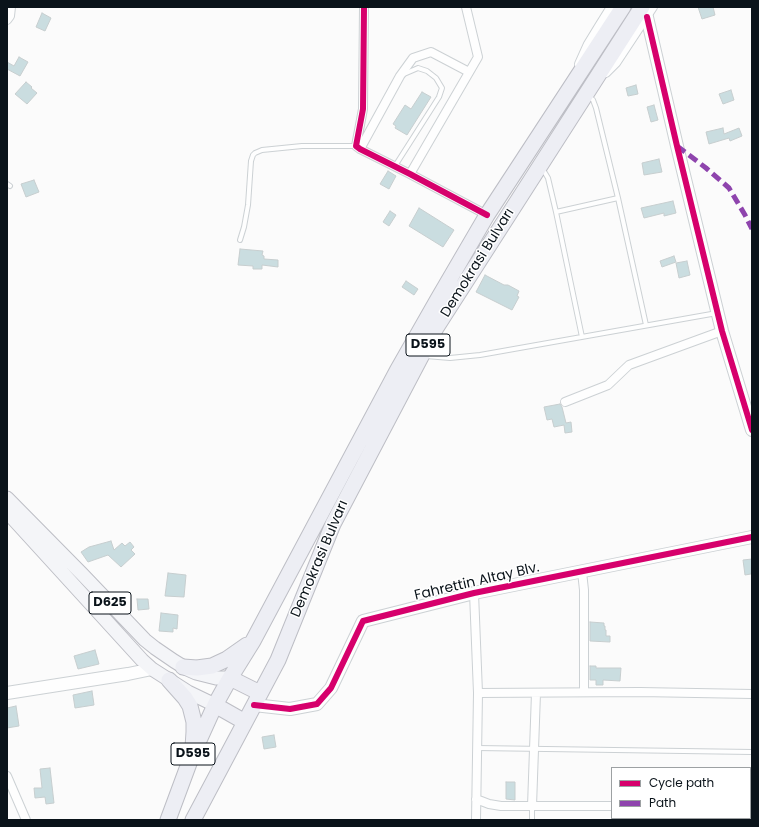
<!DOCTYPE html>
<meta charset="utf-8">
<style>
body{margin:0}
#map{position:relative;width:759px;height:827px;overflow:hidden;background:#fbfbfb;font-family:Poppins,sans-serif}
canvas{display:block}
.frame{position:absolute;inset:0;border:8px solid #0a131a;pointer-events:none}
.legend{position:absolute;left:611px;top:767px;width:140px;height:52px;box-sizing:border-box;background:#fff;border:1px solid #9da1a3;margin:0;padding:5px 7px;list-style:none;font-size:12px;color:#0a131a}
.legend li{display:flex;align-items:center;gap:8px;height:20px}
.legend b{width:20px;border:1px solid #9da1a3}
</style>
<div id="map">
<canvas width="759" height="827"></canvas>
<div class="frame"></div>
<ul class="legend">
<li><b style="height:5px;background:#d6006c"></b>Cycle path</li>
<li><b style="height:5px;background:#8e44ad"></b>Path</li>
</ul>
</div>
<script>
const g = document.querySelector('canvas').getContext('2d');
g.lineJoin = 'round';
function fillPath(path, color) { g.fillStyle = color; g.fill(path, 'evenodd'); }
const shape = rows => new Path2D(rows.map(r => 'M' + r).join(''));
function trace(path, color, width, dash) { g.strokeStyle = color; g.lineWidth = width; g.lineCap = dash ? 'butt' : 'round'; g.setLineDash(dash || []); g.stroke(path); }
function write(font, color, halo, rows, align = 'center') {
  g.font = font + ' Poppins,sans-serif'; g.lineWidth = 3; g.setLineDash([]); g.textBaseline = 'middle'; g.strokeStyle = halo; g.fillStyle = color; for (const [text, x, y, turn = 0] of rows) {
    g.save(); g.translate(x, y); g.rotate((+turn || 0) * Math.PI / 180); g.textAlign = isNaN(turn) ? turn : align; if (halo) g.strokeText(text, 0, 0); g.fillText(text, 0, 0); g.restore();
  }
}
const building = shape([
 [698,7,713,7,715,15,702,19,698,7],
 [42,13,51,18,45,31,36,27,42,13],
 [19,57,28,62,20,76,7,69,7,62,14,66,19,57],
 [26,82,32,87,31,88,37,93,27,104,15,94,26,82],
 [636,85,638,94,628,96,626,88,636,85],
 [731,90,734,100,723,104,719,94,731,90],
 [422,92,431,97,407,135,395,128,396,126,393,124,405,105,411,109,422,92],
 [654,105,658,120,651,122,647,107,654,105],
 [723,128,724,134,739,128,742,136,730,141,729,138,709,144,706,132,723,128],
 [659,159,662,172,644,175,642,163,659,159],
 [388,171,396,176,389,189,380,184,388,171],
 [34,180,39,192,26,197,21,184,34,180],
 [673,201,676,213,664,216,664,213,644,218,641,208,673,201],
 [419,208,454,230,443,247,409,226,419,208],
 [390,211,396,215,389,226,383,222,390,211],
 [240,249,263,251,262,255,264,256,264,259,278,260,278,267,262,265,262,269,253,269,253,266,238,265,240,249],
 [674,256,676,262,662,267,660,261,674,256],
 [687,261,690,275,679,278,676,263,687,261],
 [485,275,504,285,508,285,519,291,517,296,519,297,512,310,476,292,485,275],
 [406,281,418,289,414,295,402,287,406,281],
 [560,404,562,407,566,423,571,422,572,432,565,433,564,425,554,427,552,419,547,420,544,407,560,404],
 [111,541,114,550,122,543,125,546,130,542,134,547,131,550,135,554,121,567,108,555,88,562,81,552,89,547,111,541],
 [752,559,751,574,745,575,743,560,752,559],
 [168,573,186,575,184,597,165,596,168,573],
 [137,599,148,599,149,609,138,610,137,599],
 [161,613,178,615,177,629,173,628,173,632,159,631,161,613],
 [590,622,604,623,604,626,605,626,605,630,606,630,606,636,610,636,610,642,590,641,590,622],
 [95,650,99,664,78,669,74,656,95,650],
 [590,666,596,666,596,668,621,668,620,681,603,680,603,685,596,685,596,680,590,680,590,666],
 [92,691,94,705,75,708,73,695,92,691],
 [16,706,19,726,7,728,7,708,16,706],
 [274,735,276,747,264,749,262,737,274,735],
 [50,768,54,803,46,804,45,797,35,798,34,788,42,788,40,769,50,768],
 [506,782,515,782,515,800,506,799,506,782]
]);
fillPath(building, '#cadde0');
trace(building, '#c7cecf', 1);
const lane = shape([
 [589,96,593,100,596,108,618,198,646,325],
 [395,166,439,97,442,88,436,78,427,71,418,68,404,74],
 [542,168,548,178,556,212,582,337],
 [7,184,10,186],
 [556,212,618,198],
 [240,240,244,227,248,205,251,161,253,155,255,153,262,150,302,146,356,146],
 [426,356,450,358,480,355,717,313],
 [477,748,752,752],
 [532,820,532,806]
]);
const street = shape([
 [364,7,363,109,356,146,360,149,410,174,487,215],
 [7,20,10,16,11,7],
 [579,64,588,44,599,26,611,7],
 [606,73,616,63,653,7],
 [360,149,400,76,413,58,431,52,469,72],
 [410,174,478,57,466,7],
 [565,402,608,385,629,365,722,331],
 [582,572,584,590,584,692],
 [474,593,478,693,476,820],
 [478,693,640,692,752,694],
 [7,776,26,820],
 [476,799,489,804,501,806,612,806],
 [532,806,536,693],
 [750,810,752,810],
 [712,818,712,820]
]);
const secondary = shape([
 [647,17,677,146,722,331,752,430],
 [7,693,128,674,152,669],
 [254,705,290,709,317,704,331,688,363,621,474,593,752,537]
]);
const primary = shape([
 [7,498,82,574,145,640,155,648,174,661,187,669,196,673,216,678,230,678],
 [7,512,142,660,152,669,188,692,215,705]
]);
const highway = shape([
 [183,667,197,668,212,666,227,659,247,645],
 [230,678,260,693],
 [169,680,185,698,190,706,194,722,194,732,193,747],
 [215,705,245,722],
 [168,820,191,758,215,705,230,678,253,641,397,371,438,299,487,215,623,7],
 [193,820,278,660,333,524,436,328,642,7]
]);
trace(lane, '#ccd1d4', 6);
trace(street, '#ccd1d4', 10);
trace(secondary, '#ccd1d4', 14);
trace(primary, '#bdbec5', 15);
trace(highway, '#bdbec5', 17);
trace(lane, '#fefefe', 4);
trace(street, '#fefefe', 8);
trace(secondary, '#fefefe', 12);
trace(primary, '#f4f5f8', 13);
trace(highway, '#edeef4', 15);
trace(shape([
 [677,146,706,168,729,188,745,215,752,229],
 [657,818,657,820]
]), '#8e44ad', 5, [10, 5]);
trace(shape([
 [364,7,363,109,356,146,360,149,410,174,487,215],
 [647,17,677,146,722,331,752,430],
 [254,705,290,709,317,704,331,688,363,621,474,593,752,537]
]), '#d6006c', 6);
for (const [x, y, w] of [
 [428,345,44],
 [110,603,42],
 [193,754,44]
]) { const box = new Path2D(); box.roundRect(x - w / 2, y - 11, w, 22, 3); g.fillStyle = '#fff'; g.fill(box); trace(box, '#0a131a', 1); }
write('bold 13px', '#0a131a', null, [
 ["D595",428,345],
 ["D625",110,603],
 ["D595",193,754]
]);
write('14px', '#0a131a', '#fff', [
 ["Demokrasi Bulvarı",478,263,-58],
 ["Demokrasi Bulvarı",320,559,-67],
 ["Fahrettin Altay Blv.",477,582,-13]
]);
</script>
